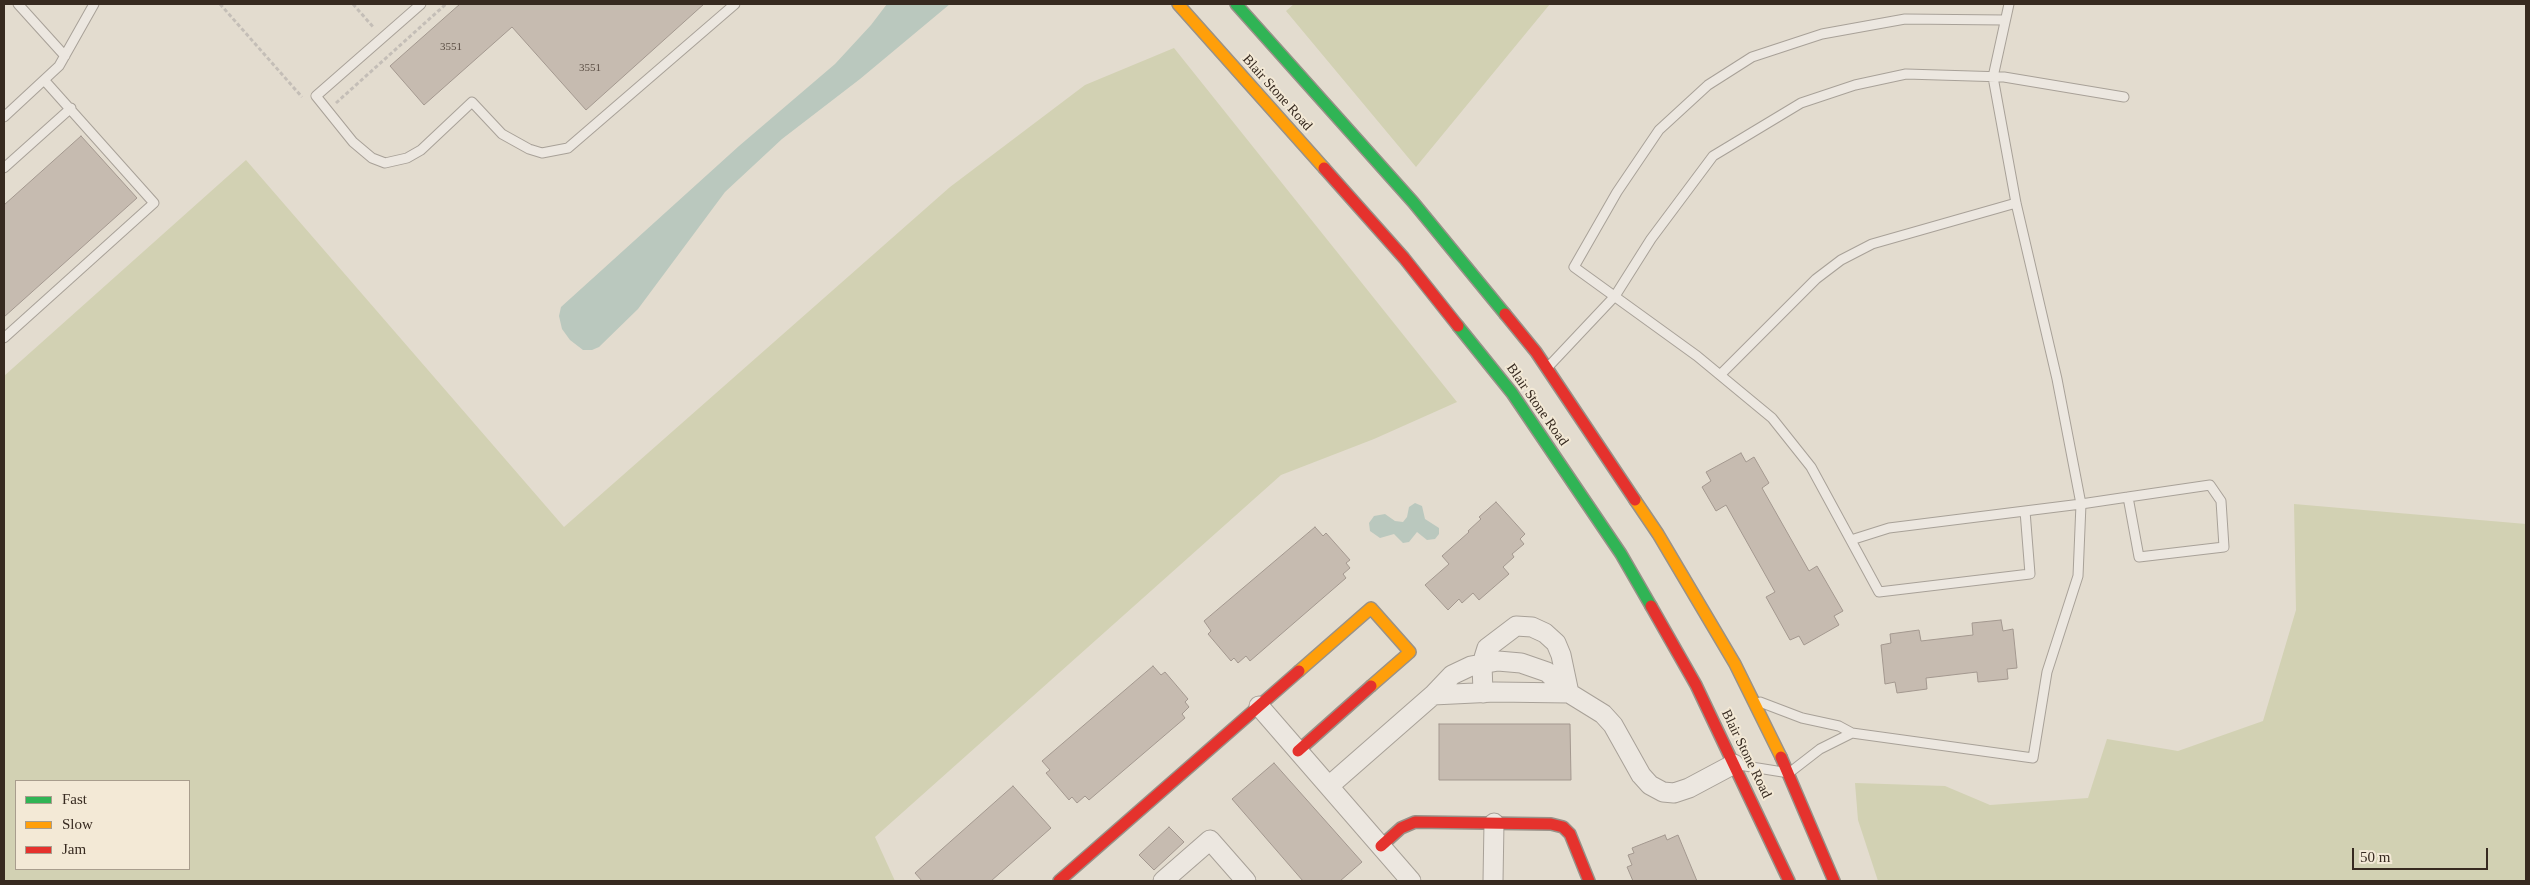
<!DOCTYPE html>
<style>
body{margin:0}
#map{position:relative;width:2530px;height:885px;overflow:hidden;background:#e3dccf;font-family:"Times New Roman",serif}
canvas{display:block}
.frame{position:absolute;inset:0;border:5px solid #372a20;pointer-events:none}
.legend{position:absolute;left:15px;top:780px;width:175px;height:90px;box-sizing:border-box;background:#f3e9d6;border:1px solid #a89d8d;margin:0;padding:6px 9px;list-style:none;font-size:15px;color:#372a20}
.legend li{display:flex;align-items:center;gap:10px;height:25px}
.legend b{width:25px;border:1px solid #a89d8d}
.scale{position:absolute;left:2352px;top:848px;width:136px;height:22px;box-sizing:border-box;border:2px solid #372a20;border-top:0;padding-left:6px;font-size:15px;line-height:18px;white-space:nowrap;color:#372a20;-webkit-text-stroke:4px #f3e9d6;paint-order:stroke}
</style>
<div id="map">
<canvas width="2530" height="885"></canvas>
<div class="frame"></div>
<ul class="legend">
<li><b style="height:6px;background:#30b455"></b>Fast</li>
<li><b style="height:6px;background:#ff9f0a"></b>Slow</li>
<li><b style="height:6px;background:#e5322d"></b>Jam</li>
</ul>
<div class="scale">50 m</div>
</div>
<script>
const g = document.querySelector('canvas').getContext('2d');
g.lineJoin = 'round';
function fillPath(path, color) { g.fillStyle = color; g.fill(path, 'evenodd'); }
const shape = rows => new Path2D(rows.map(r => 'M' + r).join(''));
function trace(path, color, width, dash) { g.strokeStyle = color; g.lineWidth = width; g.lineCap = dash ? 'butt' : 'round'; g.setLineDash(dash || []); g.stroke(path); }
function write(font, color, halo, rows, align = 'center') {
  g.font = font + ' "Times New Roman",serif'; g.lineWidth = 4; g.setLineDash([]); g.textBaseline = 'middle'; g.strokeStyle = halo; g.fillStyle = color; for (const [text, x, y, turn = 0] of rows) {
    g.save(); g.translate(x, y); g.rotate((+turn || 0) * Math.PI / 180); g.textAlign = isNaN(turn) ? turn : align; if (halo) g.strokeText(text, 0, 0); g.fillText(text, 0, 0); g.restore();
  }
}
fillPath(shape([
 [1294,4,1550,4,1416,167,1286,11],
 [1174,48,1457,402,1374,439,1281,475,875,837,895,881,4,881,4,376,246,160,564,527,950,187,1085,85],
 [16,781,189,781,189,869,16,869],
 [2294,504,2526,524,2526,881,1878,881,1858,820,1855,783,1945,786,1990,805,2088,798,2107,739,2178,751,2263,721,2296,610]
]), '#d2d1b3');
fillPath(shape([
 [887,4,950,4,860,79,782,139,725,192,638,309,599,347,592,350,583,350,570,340,562,329,559,316,561,307,739,146,835,64,871,25],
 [1415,503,1422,506,1425,519,1439,528,1439,534,1435,539,1427,540,1417,532,1409,542,1403,543,1394,534,1380,538,1370,531,1369,523,1374,516,1385,514,1395,521,1403,522,1407,517,1409,507]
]), '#bac8be');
const building = shape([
 [460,4,704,4,586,110,512,27,424,105,390,66,460,4],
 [81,136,137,198,4,317,4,205,81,136],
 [1741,453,1746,462,1754,457,1769,483,1762,488,1809,571,1817,566,1843,611,1834,616,1839,625,1804,645,1799,636,1790,640,1766,597,1775,592,1726,505,1716,511,1702,487,1711,481,1706,472,1741,453],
 [1496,502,1525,534,1520,539,1524,544,1512,554,1514,557,1503,567,1509,574,1479,600,1473,593,1462,603,1459,599,1448,610,1425,585,1449,564,1442,556,1469,532,1468,531,1481,519,1479,517,1496,502],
 [1315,527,1323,536,1326,533,1350,560,1346,563,1350,568,1343,574,1346,578,1250,661,1246,656,1238,663,1234,658,1231,661,1208,634,1211,631,1204,621,1315,527],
 [2001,620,2003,631,2013,629,2017,668,2007,669,2008,679,1978,682,1977,672,1926,678,1927,689,1897,693,1895,682,1885,684,1881,645,1891,643,1890,634,1919,630,1921,641,1973,635,1972,623,2001,620],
 [1153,666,1161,675,1165,672,1188,699,1185,702,1189,707,1182,714,1185,718,1089,800,1085,796,1077,803,1072,797,1069,800,1046,773,1050,770,1042,761,1153,666],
 [1439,724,1570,724,1571,780,1439,780,1439,724],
 [1274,763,1362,862,1340,881,1303,881,1232,799,1274,763],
 [1013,786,1051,828,991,881,922,881,915,873,1013,786],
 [1169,827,1184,842,1154,870,1139,855,1169,827],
 [1665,835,1667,840,1678,835,1697,881,1633,881,1627,867,1632,865,1628,855,1634,853,1632,848,1665,835]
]);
fillPath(building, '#c6bbb0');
trace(building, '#a3988f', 1);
const lane = shape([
 [18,4,65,56],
 [421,4,316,96,353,142,372,158,385,163,407,158,421,150,472,102,502,134,529,149,542,153,568,148,735,4],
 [2004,20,1905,19,1822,34,1752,57,1708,85,1659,130,1617,192,1574,267,1697,356,1772,418,1811,467,1879,592,2030,574,2025,511],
 [4,117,59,66,94,4],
 [4,168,71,108],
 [4,338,154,203,45,81],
 [1549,366,1615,296,1651,239,1713,156,1801,103,1855,85,1906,74,2004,77,2124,97],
 [1720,375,1816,279,1841,260,1872,244,2016,203],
 [1851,540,1889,528,2081,504,2128,497,2210,485,2221,501,2224,547,2139,557,2128,497],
 [1760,702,1802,718,1839,726,1852,733,2033,758,2047,672,2078,576,2081,504,2057,379,2016,203,1993,77,2009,4],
 [1739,765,1789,773,1820,749,1852,733]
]);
const street = shape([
 [1483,693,1482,664,1487,648,1516,626,1532,627,1545,633,1556,643,1561,655,1569,693],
 [1569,693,1495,692,1433,695,1452,675,1471,666,1498,661,1521,663,1547,672,1569,693,1603,714,1613,725,1641,775,1650,785,1663,792,1674,793,1689,788,1734,764],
 [1259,706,1411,881],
 [1329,786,1433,695],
 [1163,881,1210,840,1246,881],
 [1493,881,1494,823]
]);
const fast = shape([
 [1236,4,1413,202,1505,314],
 [1458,326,1512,393,1621,554,1651,606]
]);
const slow = shape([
 [1178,4,1324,168],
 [1635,500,1658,534,1735,664,1781,757],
 [1299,671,1371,608,1410,652,1371,686]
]);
const jam = shape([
 [1324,168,1404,258,1458,326],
 [1505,314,1536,352,1635,500],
 [1651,606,1696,685,1789,881],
 [1298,751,1371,686],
 [1781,757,1834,881],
 [1381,846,1401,828,1415,822,1551,824,1563,827,1570,834,1589,881],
 [1059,881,1299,671]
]);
trace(lane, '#a8a198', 11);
trace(street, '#a8a198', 21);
trace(fast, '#989188', 14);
trace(slow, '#989188', 14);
trace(jam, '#989188', 14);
trace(shape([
 [220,4,302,97],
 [353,4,374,28],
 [336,103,446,4]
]), '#c4beb7', 3, [4, 2.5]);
trace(lane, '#ece7e0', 9);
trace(street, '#ece7e0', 19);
trace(fast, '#30b455', 11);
trace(slow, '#ff9f0a', 11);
trace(jam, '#e5322d', 11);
write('11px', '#5b4e44', null, [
 ["3551",451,47],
 ["3551",590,68]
]);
write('14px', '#372a20', '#f3e9d6', [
 ["Blair Stone Road",1277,93,48],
 ["Blair Stone Road",1537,405,55],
 ["Blair Stone Road",1746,754,64]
]);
</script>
